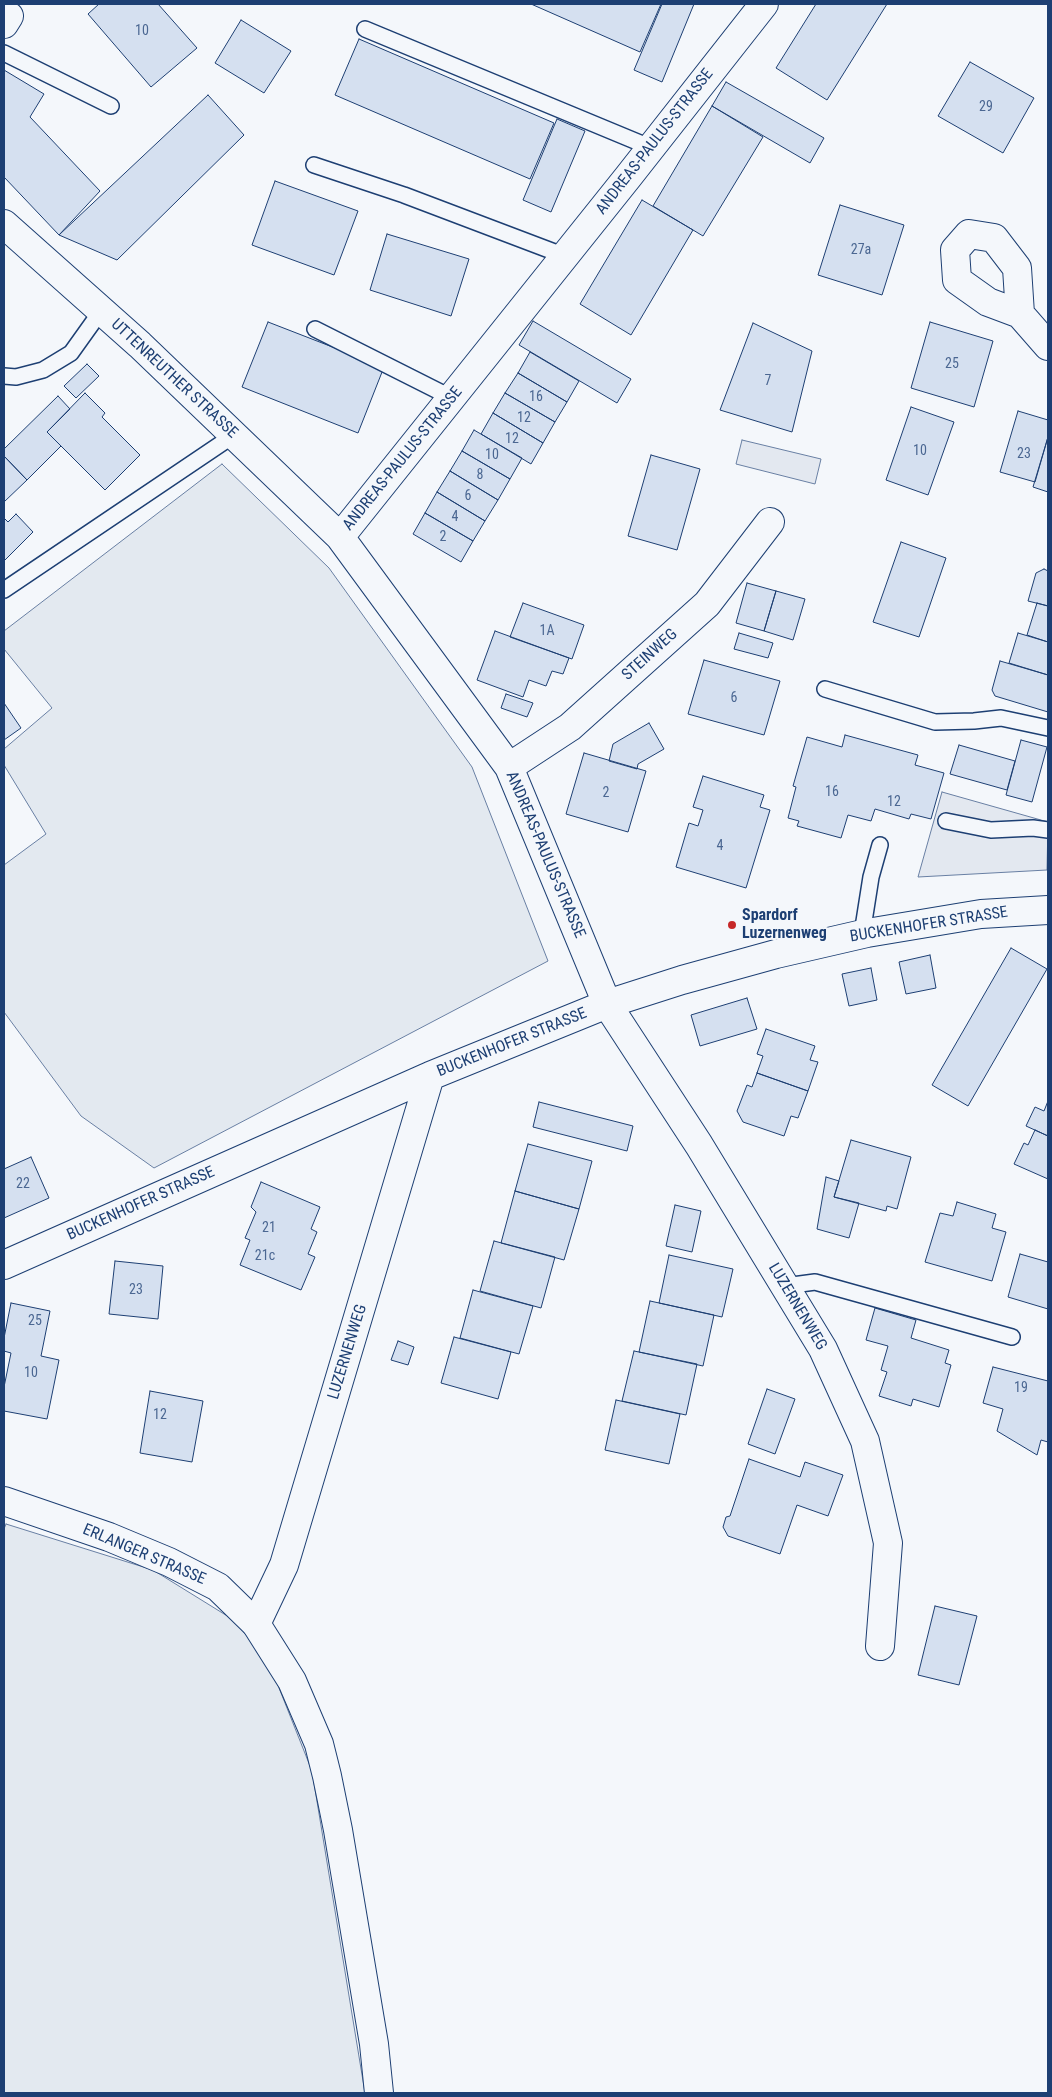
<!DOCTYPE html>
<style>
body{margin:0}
#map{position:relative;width:1052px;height:2097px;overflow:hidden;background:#f4f7fb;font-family:"Roboto Condensed",sans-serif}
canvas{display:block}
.frame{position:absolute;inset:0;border:5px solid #1d3f73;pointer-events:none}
</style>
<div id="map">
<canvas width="1052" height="2097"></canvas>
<div class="frame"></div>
</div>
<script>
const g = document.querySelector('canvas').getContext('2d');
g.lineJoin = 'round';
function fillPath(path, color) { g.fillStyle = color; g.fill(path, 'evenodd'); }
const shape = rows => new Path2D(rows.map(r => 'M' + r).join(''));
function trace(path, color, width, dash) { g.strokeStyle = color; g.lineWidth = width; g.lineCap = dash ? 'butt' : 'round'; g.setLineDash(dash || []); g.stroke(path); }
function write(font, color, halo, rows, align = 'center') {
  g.font = font + ' "Roboto Condensed",sans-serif'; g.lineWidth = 4; g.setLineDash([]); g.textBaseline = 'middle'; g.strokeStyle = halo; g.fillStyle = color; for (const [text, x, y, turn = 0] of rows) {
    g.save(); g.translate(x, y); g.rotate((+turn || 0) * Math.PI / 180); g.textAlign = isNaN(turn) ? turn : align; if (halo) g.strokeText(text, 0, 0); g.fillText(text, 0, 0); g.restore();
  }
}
const green = shape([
 [222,464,329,568,472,767,548,961,154,1168,81,1116,4,1012,4,865,46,834,4,765,4,749,52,708,4,649,4,631,222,464],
 [6,1524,153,1570,258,1635,312,1771,365,2093,4,2093,4,1529,6,1524]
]);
fillPath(green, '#e3e9f0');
trace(green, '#687fa3', 1);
const parking = shape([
 [742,440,821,459,815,484,736,464,742,440],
 [942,792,1048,822,1047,870,918,877,942,792]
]);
fillPath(parking, '#e3e8f0');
trace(parking, '#687fa3', 1);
const building = shape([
 [99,4,158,4,197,48,151,87,88,14,99,4],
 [531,4,661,4,640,52,531,4],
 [662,4,694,4,662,82,634,70,662,4],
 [816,4,887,4,827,100,776,68,816,4],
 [241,20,291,51,264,93,215,63,241,20],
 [359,39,554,123,530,179,335,95,359,39],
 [970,62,1034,98,1003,153,938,116,970,62],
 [4,70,44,94,30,117,100,191,59,235,4,177,4,70],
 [726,82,824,138,810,163,712,106,726,82],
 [208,95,244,135,117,260,59,235,208,95],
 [712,106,763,137,703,236,653,206,712,106],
 [557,119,585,131,551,212,523,200,557,119],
 [275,181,358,211,334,275,252,245,275,181],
 [642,200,693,230,631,335,580,304,642,200],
 [840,205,904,225,882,295,818,275,840,205],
 [387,234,469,259,451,316,370,290,387,234],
 [533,321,631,379,617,403,519,345,533,321],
 [268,322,384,367,358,433,242,387,268,322],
 [930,322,993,341,974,407,911,388,930,322],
 [753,323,812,351,792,432,720,410,753,323],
 [530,352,579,381,567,402,518,373,530,352],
 [87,364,99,376,76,398,64,386,87,364],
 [518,373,567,402,555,422,505,393,518,373],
 [85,393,105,413,102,417,140,455,105,490,47,432,85,393],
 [505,393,555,422,543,443,493,413,505,393],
 [58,396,70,409,47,432,61,446,27,480,4,456,4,449,58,396],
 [911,407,954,422,928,495,886,480,911,407],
 [1018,411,1048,420,1048,437,1035,482,1000,472,1018,411],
 [493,413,543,443,531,464,481,434,493,413],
 [474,430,522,458,510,479,462,451,474,430],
 [1048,437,1048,492,1033,487,1048,437],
 [462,451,510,479,498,500,450,471,462,451],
 [651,455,700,469,677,550,628,536,651,455],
 [4,456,27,480,4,502,4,456],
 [450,471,498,500,485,521,437,492,450,471],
 [437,492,485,521,473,541,425,513,437,492],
 [425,513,473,541,461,562,413,534,425,513],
 [16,514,33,532,4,561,4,518,8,522,16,514],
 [901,542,946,558,919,637,873,622,901,542],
 [1044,569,1048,571,1048,606,1028,601,1036,573,1044,569],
 [747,583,776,591,764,631,736,623,747,583],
 [776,591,805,599,793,640,764,631,776,591],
 [523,603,584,625,572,659,510,637,523,603],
 [1037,603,1048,606,1048,642,1027,635,1037,603],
 [495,631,569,658,563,674,552,671,546,686,529,680,523,697,477,680,495,631],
 [739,633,773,643,768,658,734,649,739,633],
 [1018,633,1048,642,1048,675,1009,663,1018,633],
 [704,660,780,681,764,735,688,714,704,660],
 [1000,661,1048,675,1048,712,995,696,992,690,1000,661],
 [506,694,533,703,527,717,501,708,506,694],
 [4,703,21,728,4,740,4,703],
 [649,723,664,749,638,764,637,769,609,761,613,744,649,723],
 [845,735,918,755,915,765,944,773,931,819,911,814,909,819,875,809,871,821,848,815,841,838,797,826,799,821,788,818,796,787,793,786,807,737,842,747,845,735],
 [1021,740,1047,747,1032,802,1006,795,1021,740],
 [959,745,1015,761,1007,790,950,774,959,745],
 [584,753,646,771,628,832,566,814,584,753],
 [703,776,764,795,760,807,770,810,746,888,676,867,689,823,698,826,703,810,693,807,703,776],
 [1011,948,1047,969,968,1106,932,1085,1011,948],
 [930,955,936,988,906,994,899,962,930,955],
 [871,968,877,1000,849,1006,842,974,871,968],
 [747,998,757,1029,700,1046,691,1015,747,998],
 [766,1029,815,1046,810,1060,818,1062,808,1091,757,1073,763,1056,757,1054,766,1029],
 [757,1073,808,1091,798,1118,791,1116,784,1136,743,1122,737,1111,747,1085,752,1087,757,1073],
 [1048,1101,1048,1136,1026,1126,1035,1107,1044,1111,1048,1101],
 [539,1102,633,1126,627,1151,533,1127,539,1102],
 [1035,1130,1048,1136,1048,1179,1014,1164,1024,1143,1028,1145,1035,1130],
 [851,1140,911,1157,897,1209,887,1206,886,1211,834,1197,851,1140],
 [528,1144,592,1161,579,1209,515,1191,528,1144],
 [31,1157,49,1198,4,1218,4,1169,31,1157],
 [826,1177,839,1181,834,1197,859,1203,849,1238,817,1229,826,1177],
 [261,1182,320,1207,311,1229,317,1232,308,1254,315,1257,301,1290,240,1265,250,1240,245,1238,256,1212,251,1207,261,1182],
 [515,1191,579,1209,564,1260,501,1243,515,1191],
 [957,1202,996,1214,992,1228,1006,1232,992,1281,925,1262,940,1213,953,1216,957,1202],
 [675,1205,701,1211,692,1252,666,1246,675,1205],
 [494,1241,555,1257,541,1308,480,1291,494,1241],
 [1020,1254,1048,1262,1048,1309,1008,1297,1020,1254],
 [669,1255,733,1269,722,1317,659,1303,669,1255],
 [115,1261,163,1266,158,1319,109,1314,115,1261],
 [473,1290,533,1306,519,1354,460,1338,473,1290],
 [650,1301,714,1315,703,1366,639,1352,650,1301],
 [11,1303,50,1311,41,1356,59,1360,47,1419,4,1411,4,1387,11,1353,4,1351,4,1338,11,1303],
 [875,1308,916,1320,911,1338,949,1350,945,1363,951,1365,939,1407,913,1399,911,1406,879,1396,887,1372,881,1370,888,1346,866,1340,875,1308],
 [454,1337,511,1352,498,1399,441,1383,454,1337],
 [398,1341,414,1347,408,1365,391,1360,398,1341],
 [634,1351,697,1364,686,1415,622,1401,634,1351],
 [993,1367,1048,1381,1048,1442,1041,1440,1037,1455,997,1431,1003,1409,983,1403,993,1367],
 [767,1389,795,1399,775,1454,748,1444,767,1389],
 [150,1391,203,1401,192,1462,140,1453,150,1391],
 [616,1400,680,1414,669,1464,605,1450,616,1400],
 [749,1459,800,1477,805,1462,843,1475,828,1516,797,1505,780,1554,728,1536,723,1527,726,1517,730,1516,749,1459],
 [935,1606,977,1616,959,1685,918,1675,935,1606]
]);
fillPath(building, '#d5e0f0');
trace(building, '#1d3f73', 1);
const service = shape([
 [365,29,652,148],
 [4,53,111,106],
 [314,165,404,195,565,256],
 [315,329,452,398],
 [4,376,16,377,43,370,71,353,101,311],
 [4,590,234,435],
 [825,689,935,722,974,721,1001,718,1048,728],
 [946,821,991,830,1033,828,1048,830],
 [862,934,871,877,880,845],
 [785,1286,815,1282,1012,1337]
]);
const minor = shape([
 [4,24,9,16],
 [4,224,140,345,340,537,509,767,607,1004,699,1145,823,1349,865,1441,888,1543,880,1646],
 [1020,314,1017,268,994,238,969,234,955,250,957,280,988,302,1020,314,1048,346],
 [340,537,628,177,764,4],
 [509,767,570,727,707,604,770,522]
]);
const tertiary = shape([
 [4,1265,430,1076,607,1004,682,980,776,954,867,933,981,914,1048,910],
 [256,1624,284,1565,430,1076]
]);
const secondary = shape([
 [4,1501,109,1537,169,1562,218,1587,256,1624,292,1681,319,1744,327,1776,338,1830,374,2044,379,2093]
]);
trace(service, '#1d3f73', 18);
trace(minor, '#1d3f73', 30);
trace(tertiary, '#1d3f73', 30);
trace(secondary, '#1d3f73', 30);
trace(service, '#f4f7fb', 15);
trace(minor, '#f4f7fb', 28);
trace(tertiary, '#f4f7fb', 28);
trace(secondary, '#f4f7fb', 28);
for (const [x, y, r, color] of [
 [732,925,5,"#c62828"]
]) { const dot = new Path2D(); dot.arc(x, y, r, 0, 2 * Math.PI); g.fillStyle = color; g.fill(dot); trace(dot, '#f4f7fb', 2); }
write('14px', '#4b6792', null, [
 ["10",142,31],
 ["29",986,107],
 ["27a",861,250],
 ["25",952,364],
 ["7",768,381],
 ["16",536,397],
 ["12",524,418],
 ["12",512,439],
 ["10",920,451],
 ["23",1024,454],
 ["10",492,455],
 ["8",480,475],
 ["6",468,496],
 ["4",455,517],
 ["2",443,537],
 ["1A",547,631],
 ["6",734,698],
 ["16",832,792],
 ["2",606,793],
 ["12",894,802],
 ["4",720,846],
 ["22",23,1184],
 ["21",269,1228],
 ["21c",265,1256],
 ["23",136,1290],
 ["25",35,1321],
 ["10",31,1373],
 ["19",1021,1388],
 ["12",160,1415]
]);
write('16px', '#1d3f73', '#f4f7fb', [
 ["ANDREAS-PAULUS-STRASSE",655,142,-52],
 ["UTTENREUTHER STRASSE",174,379,43],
 ["ANDREAS-PAULUS-STRASSE",403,459,-51],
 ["STEINWEG",650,655,-42],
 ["ANDREAS-PAULUS-STRASSE",545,855,67],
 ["BUCKENHOFER STRASSE",929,925,-9],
 ["BUCKENHOFER STRASSE",512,1043,-22],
 ["BUCKENHOFER STRASSE",141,1204,-24],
 ["LUZERNENWEG",797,1307,59],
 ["LUZERNENWEG",348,1352,-73],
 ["ERLANGER STRASSE",144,1555,23]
]);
write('bold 16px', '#1d3f73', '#f4f7fb', [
 ["Spardorf",742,916],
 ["Luzernenweg",742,934]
], 'left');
</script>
